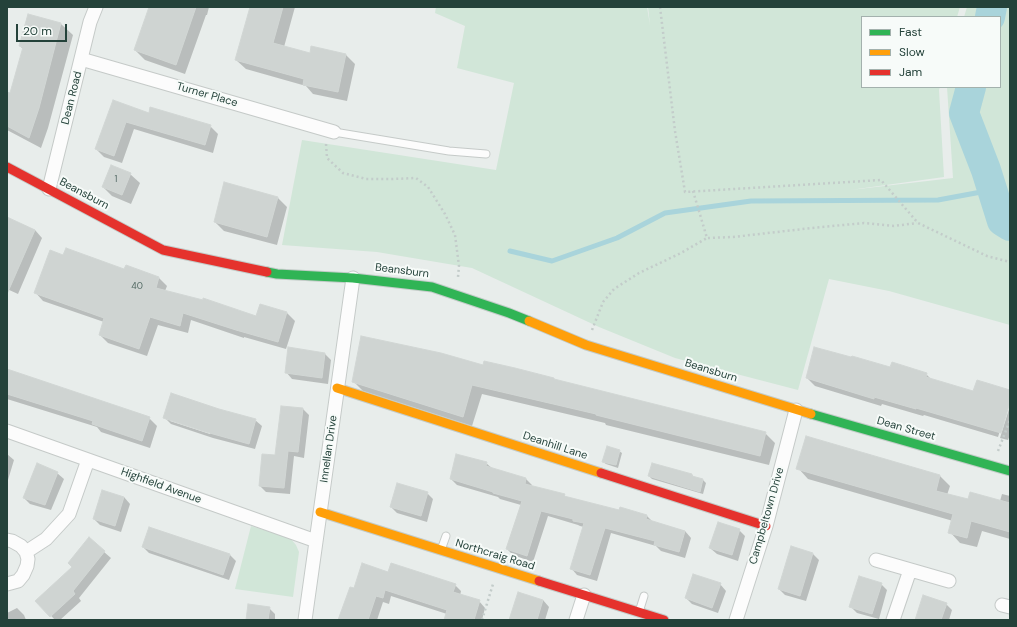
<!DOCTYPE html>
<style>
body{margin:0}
#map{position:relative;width:1017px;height:627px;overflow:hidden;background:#e8edeb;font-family:"DM Sans",sans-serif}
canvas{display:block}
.frame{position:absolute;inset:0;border:8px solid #24423a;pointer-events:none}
.legend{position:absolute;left:861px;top:16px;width:140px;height:72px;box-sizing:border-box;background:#f7fbf9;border:1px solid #a3b1ad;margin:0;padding:5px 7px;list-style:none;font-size:12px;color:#24423a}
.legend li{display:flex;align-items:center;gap:8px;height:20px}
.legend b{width:20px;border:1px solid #a3b1ad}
.scale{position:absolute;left:16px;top:24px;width:51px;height:18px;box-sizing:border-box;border:2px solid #24423a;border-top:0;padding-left:5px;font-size:12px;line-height:14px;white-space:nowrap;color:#24423a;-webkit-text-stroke:3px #f7fbf9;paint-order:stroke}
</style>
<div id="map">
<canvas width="1017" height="627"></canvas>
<div class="frame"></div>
<ul class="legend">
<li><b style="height:5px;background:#30b455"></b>Fast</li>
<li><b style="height:5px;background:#ff9f0a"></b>Slow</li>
<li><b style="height:5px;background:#e5322d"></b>Jam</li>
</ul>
<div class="scale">20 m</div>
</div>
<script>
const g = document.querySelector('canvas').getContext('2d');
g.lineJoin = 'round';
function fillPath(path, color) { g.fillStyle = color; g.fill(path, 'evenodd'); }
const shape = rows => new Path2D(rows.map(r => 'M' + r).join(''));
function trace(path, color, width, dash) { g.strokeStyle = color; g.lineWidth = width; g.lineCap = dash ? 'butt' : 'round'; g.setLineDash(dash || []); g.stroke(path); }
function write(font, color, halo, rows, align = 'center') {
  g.font = font + ' "DM Sans",sans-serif'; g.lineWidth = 4; g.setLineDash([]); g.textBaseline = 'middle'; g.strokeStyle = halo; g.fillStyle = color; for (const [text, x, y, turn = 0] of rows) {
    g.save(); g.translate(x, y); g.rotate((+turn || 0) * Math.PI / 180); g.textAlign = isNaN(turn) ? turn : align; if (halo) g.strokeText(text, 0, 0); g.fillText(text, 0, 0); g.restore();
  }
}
fillPath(shape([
 [436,7,647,7,650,25,648,7,960,7,957,17,862,17,862,87,940,87,939,90,944,177,850,190,953,178,947,87,1000,87,1000,17,964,17,967,7,1010,7,1010,325,889,291,829,279,798,390,675,358,599,327,472,268,377,252,282,245,302,140,496,170,514,83,457,68,465,26,435,13],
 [251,526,290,538,296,545,299,552,293,597,235,589]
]), '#d1e6d8');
fillPath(shape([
 [150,7,209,7,207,15,206,15,185,74,145,60,135,50],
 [251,7,295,7,284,47,311,54,312,47,346,55,355,64,347,101,313,94,306,86,246,69,236,60],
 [28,15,61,24,73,35,48,128,41,148,7,130,7,93,10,95,23,49,20,46],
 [114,101,150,114,210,126,218,134,213,153,134,129,122,163,104,157,96,149],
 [130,174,140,183,131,204,112,196,103,187],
 [225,184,278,198,287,207,277,245,224,231,215,222],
 [7,218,35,230,42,238,18,294,7,289],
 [64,256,159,278,167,286,165,291,257,317,287,313,295,321,286,349,244,337,244,338,191,320,188,333,158,325,147,356,108,343,100,335,104,322,43,301,35,292],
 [325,354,331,360,328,384,292,379,286,372],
 [484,366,765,433,775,443,769,465,606,425,605,423,482,394,472,426,363,391,353,381],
 [891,368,926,374,933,381,974,393,1010,391,1010,399,998,437,924,415,923,416,882,404,881,406,815,386,807,378],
 [7,370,149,418,157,426,150,448,101,432,97,427,7,399],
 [1010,406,1010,435,1008,440,1000,438],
 [303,409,309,415,304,458,294,456,290,494,266,492,260,486],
 [218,410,255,420,262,426,255,449,213,438,171,424,164,417],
 [170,419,211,432,210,434,170,421],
 [619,451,622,453,618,468,606,464,603,462],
 [7,454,14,460,8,480,7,479],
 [486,463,493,469,526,479,532,485,532,487,564,495,566,497,620,511,621,508,647,516,653,522,685,531,691,538,685,558,661,551,656,546,611,533,597,581,577,575,571,568,584,527,580,526,578,525,548,516,533,562,513,555,507,549,521,505,500,499,498,497,457,485,451,479],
 [798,468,940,476,950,486,947,495,969,501,1000,501,1002,494,1010,496,1010,539,982,531,977,547,960,543,950,532,953,521,808,479],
 [57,473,64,479,51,510,30,504,24,498],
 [692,475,695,478,703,480,706,483,703,494,652,479,649,476],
 [427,493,433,499,427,522,397,513,391,507],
 [124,497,130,504,121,532,100,525,94,519],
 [739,530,745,536,738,561,717,554,710,548],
 [89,539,111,558,79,598,81,601,60,620,55,620,37,601,73,567],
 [143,547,230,555,236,561,229,580,149,553],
 [813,554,819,560,806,601,785,595,779,589],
 [389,573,455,585,461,591,460,596,479,601,485,608,482,620,446,620,447,614,391,596,389,604,383,602,377,620,339,620,354,589],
 [720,584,726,591,718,613,692,604,686,598],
 [881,584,887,590,879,619,857,613,851,607],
 [543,600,549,607,545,620,511,620],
 [946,604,952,610,949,620,916,620],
 [17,608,24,615,26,620,7,620,7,613],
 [269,608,275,614,275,620,247,620]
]), '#0003');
trace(shape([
 [510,251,552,261,617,238,665,213,751,201,938,200,992,190]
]), '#a9d4db', 5);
trace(shape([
 [990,17,992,7],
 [971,87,964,113,986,170,1002,221,1010,226]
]), '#a9d4db', 30);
const building = shape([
 [149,7,196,7,176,65,134,50,149,7],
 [250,7,283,7,273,43,310,53,311,46,346,54,338,92,303,85,304,79,235,60,250,7],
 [28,14,61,23,39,108,29,138,7,126,7,92,10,93,23,47,19,46,28,14],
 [113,100,149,113,150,107,211,125,205,145,126,122,114,156,95,149,113,100],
 [111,165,131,173,122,195,102,187,111,165],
 [224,182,278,197,267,237,214,222,224,182],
 [7,217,35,230,7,294,7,217],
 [66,248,124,269,126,265,159,277,156,288,203,300,203,298,256,316,260,304,287,312,278,342,236,330,183,313,180,326,150,317,139,349,99,335,104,318,34,293,50,250,63,255,66,248],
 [361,336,441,353,483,365,484,361,515,368,554,378,554,379,766,432,760,456,596,415,596,414,472,385,463,417,352,382,361,336],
 [288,347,325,353,322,378,285,373,288,347],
 [814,347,851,357,852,356,890,367,892,362,927,373,926,377,973,391,977,380,1010,390,1010,402,1001,433,916,408,916,409,874,397,874,399,806,378,814,347],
 [7,369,150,417,142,441,92,424,93,421,7,394,7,369],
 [171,393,219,409,256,419,249,444,206,432,163,418,171,393],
 [281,406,303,408,298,452,288,451,284,488,259,486,262,454,275,455,281,406],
 [806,436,940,475,936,491,968,499,970,492,1010,503,1010,532,971,521,967,538,948,533,953,514,796,469,806,436],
 [607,446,620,450,616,465,602,462,607,446],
 [456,454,487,462,486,466,526,478,525,484,565,494,564,496,619,510,620,507,647,515,646,519,685,531,679,552,654,545,655,541,605,528,590,575,570,569,584,523,573,521,573,519,541,511,527,556,506,549,522,501,493,493,493,492,450,479,456,454],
 [37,463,58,472,45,505,23,498,37,463],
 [652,463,692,474,692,476,703,479,700,492,648,476,652,463],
 [397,483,428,492,421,516,390,507,397,483],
 [102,490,124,497,115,526,93,519,102,490],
 [718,522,740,529,732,555,709,548,718,522],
 [149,527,230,554,223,575,142,547,149,527],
 [89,537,105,551,73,591,75,594,50,617,35,601,72,567,68,563,89,537],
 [791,546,813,553,800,596,778,589,791,546],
 [362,563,388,572,391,563,456,584,453,592,480,600,474,620,444,620,447,610,385,590,383,598,376,596,368,620,338,620,350,587,354,588,362,563],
 [693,574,721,583,712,608,685,598,693,574],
 [859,576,882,583,872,614,849,607,859,576],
 [518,592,543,600,537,620,509,620,518,592],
 [923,595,947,603,941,620,915,620,923,595],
 [248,604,270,607,268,620,246,620,248,604]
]);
fillPath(building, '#cfd4d2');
trace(building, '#d1d6d4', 1);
const lane = shape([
 [334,132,449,151,486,154],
 [441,550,446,536],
 [639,612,644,596]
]);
const street = shape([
 [81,59,334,132],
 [49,189,90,22,96,7],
 [7,431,316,541],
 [7,540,12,541,21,546,26,552,28,559,27,566,23,575,18,581,7,584],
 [26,552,46,539,69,514,88,460],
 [876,560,949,581],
 [1002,605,1010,607],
 [305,620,353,278],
 [576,620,584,595],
 [736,620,766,526,796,410],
 [893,620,910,570]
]);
const fast = shape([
 [267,272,277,274,353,278,432,287,509,313,529,321],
 [811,414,1010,471]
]);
const slow = shape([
 [529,321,586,345,811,414],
 [337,388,601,473],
 [320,512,539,581]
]);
const jam = shape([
 [7,167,163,250,267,272],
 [601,473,766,526],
 [539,581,664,620]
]);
trace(lane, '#c5cac8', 9);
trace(street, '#c5cac8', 15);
trace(fast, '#c3cbc8', 11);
trace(slow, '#c3cbc8', 11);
trace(jam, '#c3cbc8', 11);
trace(shape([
 [660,7,675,131,685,192,881,180,918,223,987,256,1010,262],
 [326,144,327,158,343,173,366,179,393,179,416,178,428,187,445,214,455,235,459,266,458,277],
 [693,191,707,238,733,237,812,228,864,223,894,226,917,223],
 [592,330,603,302,614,289,639,273,681,253,707,238],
 [998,451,1010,420],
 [482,620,493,584]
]), '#c3ccca', 2.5, [2, 3]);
trace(lane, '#fcfcfc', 7);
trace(street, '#fcfcfc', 13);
trace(fast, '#30b455', 9);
trace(slow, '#ff9f0a', 9);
trace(jam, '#e5322d', 9);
write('9px', '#506761', null, [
 ["1",116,180],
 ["40",137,287]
]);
write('11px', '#24423a', '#f7fbf9', [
 ["Turner Place",207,95,16],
 ["Dean Road",72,98,-76],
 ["Beansburn",84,194,28],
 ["Beansburn",402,271,7],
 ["Beansburn",711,371,17],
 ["Dean Street",906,429,16],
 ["Deanhill Lane",555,446,18],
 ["Innellan Drive",329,449,-82],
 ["Highfield Avenue",161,486,20],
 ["Campbeltown Drive",767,516,-74],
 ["Northcraig Road",495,555,17]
]);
</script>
